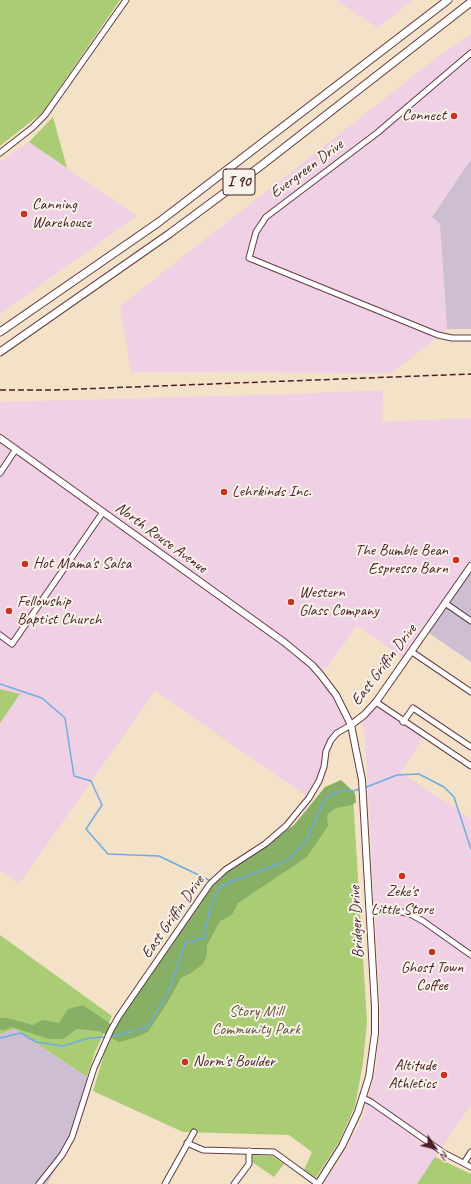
<!DOCTYPE html>
<style>
body{margin:0}
#map{position:relative;width:471px;height:1184px;overflow:hidden;background:#f3e2c8;font-family:Caveat,sans-serif}
canvas{display:block}
.north{position:absolute;left:415px;top:1128px;width:40px;height:40px;-webkit-text-stroke:3px #f7f3e8;paint-order:stroke;rotate:125deg;font-size:11px;font-weight:700;line-height:16px;text-align:center;color:#4a1f2b}
.north::after{content:'';display:block;margin:auto;width:14px;height:18px;background:#4a1f2b;clip-path:polygon(50% 0,100% 100%,50% 72%,0 100%)}
</style>
<div id="map">
<canvas width="471" height="1184"></canvas>
<div class="north">N</div>
</div>
<script>
const g = document.querySelector('canvas').getContext('2d');
g.lineJoin = 'round';
function fillPath(path, color) { g.fillStyle = color; g.fill(path, 'evenodd'); }
const shape = rows => new Path2D(rows.map(r => 'M' + r).join(''));
function trace(path, color, width, dash) { g.strokeStyle = color; g.lineWidth = width; g.lineCap = dash ? 'butt' : 'round'; g.setLineDash(dash || []); g.stroke(path); }
function write(font, color, halo, rows, align = 'center') {
  g.font = font + ' Caveat,sans-serif'; g.lineWidth = 4; g.setLineDash([]); g.textBaseline = 'middle'; g.strokeStyle = halo; g.fillStyle = color; for (const [text, x, y, turn = 0] of rows) {
    g.save(); g.translate(x, y); g.rotate((+turn || 0) * Math.PI / 180); g.textAlign = isNaN(turn) ? turn : align; if (halo) g.strokeText(text, 0, 0); g.fillText(text, 0, 0); g.restore();
  }
}
fillPath(shape([
 [336,0,413,0,378,28],
 [471,34,471,159,432,216,440,224,447,329,392,373,131,372,120,306,431,62],
 [29,142,137,216,0,314,0,162],
 [383,390,382,422,471,418,471,566,406,660,357,626,321,675,351,725,331,740,324,767,309,798,155,691,19,884,0,870,0,723,19,694,0,689,0,402,293,394],
 [376,702,425,734,401,772,471,819,471,1105,417,1184,323,1184,338,1163,362,1120,376,1067,381,1018,365,739,362,716]
]), '#f0d0e5');
fillPath(shape([
 [471,159,471,329,447,329,440,224,432,217],
 [471,566,471,662,426,631],
 [15,1029,87,1077,91,1090,77,1133,47,1184,0,1184,0,1034]
]), '#cebed2');
fillPath(shape([
 [0,0,120,0,43,112,0,146],
 [53,117,67,168,29,142],
 [0,689,20,694,0,723],
 [353,797,367,1022,363,1063,355,1106,339,1142,315,1179,304,1170,312,1152,289,1135,183,1132,93,1091,105,1051,120,1021,220,879],
 [0,935,112,1016,95,1052,87,1077,15,1029,0,1034],
 [252,1155,273,1156,284,1164,274,1177,252,1162],
 [435,1157,471,1174,471,1184,417,1184]
]), '#aacc74');
fillPath(shape([
 [341,780,355,793,356,802,352,805,336,808,327,815,328,826,307,857,238,903,232,915,220,921,207,945,207,955,203,964,191,973,181,978,169,1000,148,1032,134,1038,119,1042,99,1031,77,1029,63,1039,49,1039,12,1027,5,1030,0,1030,0,1018,7,1018,33,1025,42,1020,59,1023,68,1009,83,1005,115,1027,210,887,220,877,294,825,325,787]
]), '#87b066');
trace(shape([
 [0,684,42,698,65,718,74,776,91,781,102,805,86,829,108,854,159,856,211,881],
 [364,788,397,775,419,774,444,787,454,797,471,849],
 [110,1036,118,1035,148,1027,171,986,185,943,204,938,210,907,220,886,284,862,292,856,306,841,324,801,331,794,341,791,353,791,360,789],
 [0,1038,21,1033,36,1042,63,1046,89,1038,106,1037]
]), '#6face1', 1.5);
const minor = shape([
 [471,53,377,133,266,217,256,232,249,258,438,335,452,338,471,338],
 [0,153,32,128,45,115,126,0],
 [0,473,16,449],
 [445,603,471,621],
 [0,635,12,644,103,512],
 [412,652,471,692],
 [376,702,471,766],
 [403,722,413,708,471,747],
 [370,912,398,911,410,914,423,921,471,955],
 [363,1098,371,1102,444,1153,471,1167],
 [187,1143,203,1150,274,1152,318,1184],
 [464,1163,471,1152],
 [39,1184,62,1155,72,1137,94,1068,111,1030,119,1016,210,884,225,870,265,844,286,826,309,798,319,781,324,767,326,751,331,740,337,733,351,725],
 [165,1184,194,1132],
 [234,1184,249,1164,249,1151]
]);
const major = shape([
 [0,438,284,642,312,665,320,674,336,695,351,725,362,780,375,1007,375,1033,369,1077,358,1112,342,1146,318,1184],
 [351,725,364,715,376,702,471,566]
]);
const highway = shape([
 [0,332,159,222,448,0],
 [0,352,169,234,262,165,471,2]
]);
trace(minor, '#633c43', 7);
trace(major, '#633c43', 8);
trace(highway, '#633c43', 9);
trace(minor, '#fff', 5);
trace(major, '#fff', 6);
trace(highway, '#fff', 7);
trace(shape([
 [0,390,54,390,471,374]
]), '#4a1f2b', 1.5, [6, 3]);
for (const [x, y, r, color] of [
 [454,116,4,"#c8321e"],
 [24,214,4,"#c8321e"],
 [224,492,4,"#c8321e"],
 [456,560,4,"#c8321e"],
 [25,564,4,"#c8321e"],
 [291,602,4,"#c8321e"],
 [9,611,4,"#c8321e"],
 [402,876,4,"#c8321e"],
 [432,952,4,"#c8321e"],
 [185,1062,4,"#c8321e"],
 [444,1075,4,"#c8321e"]
]) { const dot = new Path2D(); dot.arc(x, y, r, 0, 2 * Math.PI); g.fillStyle = color; g.fill(dot); trace(dot, '#f7f3e8', 1.5); }
for (const [x, y, w] of [
 [239,182,32]
]) { const box = new Path2D(); box.roundRect(x - w / 2, y - 13, w, 26, 3); g.fillStyle = '#f7f3e8'; g.fill(box); trace(box, '#4a1f2b', 1); }
write('bold 15px', '#4a1f2b', null, [
 ["I 90",239,182]
]);
write('16px', '#4a1f2b', '#f7f3e8', [
 ["Connect",446,116,"right"],
 ["Canning",32,205],
 ["Warehouse",32,223],
 ["Lehrkinds Inc.",232,492],
 ["The Bumble Bean",448,551,"right"],
 ["Espresso Barn",448,569,"right"],
 ["Hot Mama's Salsa",33,564],
 ["Western",299,593],
 ["Glass Company",299,611],
 ["Fellowship",17,602],
 ["Baptist Church",17,620],
 ["Zeke's",402,892,"center"],
 ["Little Store",402,910,"center"],
 ["Ghost Town",432,968,"center"],
 ["Coffee",432,986,"center"],
 ["Norm's Boulder",193,1062],
 ["Altitude",436,1066,"right"],
 ["Athletics",436,1084,"right"]
], 'left');
write('16px', '#4a1f2b', '#f7f3e8', [
 ["Evergreen Drive",307,169,-37],
 ["North Rouse Avenue",161,538,36],
 ["East Griffin Drive",384,665,-53],
 ["East Griffin Drive",173,917,-55],
 ["Bridger Drive",357,922,-93]
]);
write('16px', '#675341', '#f7f3e8', [
 ["Story Mill",256,1012],
 ["Community Park",256,1030]
]);
</script>
